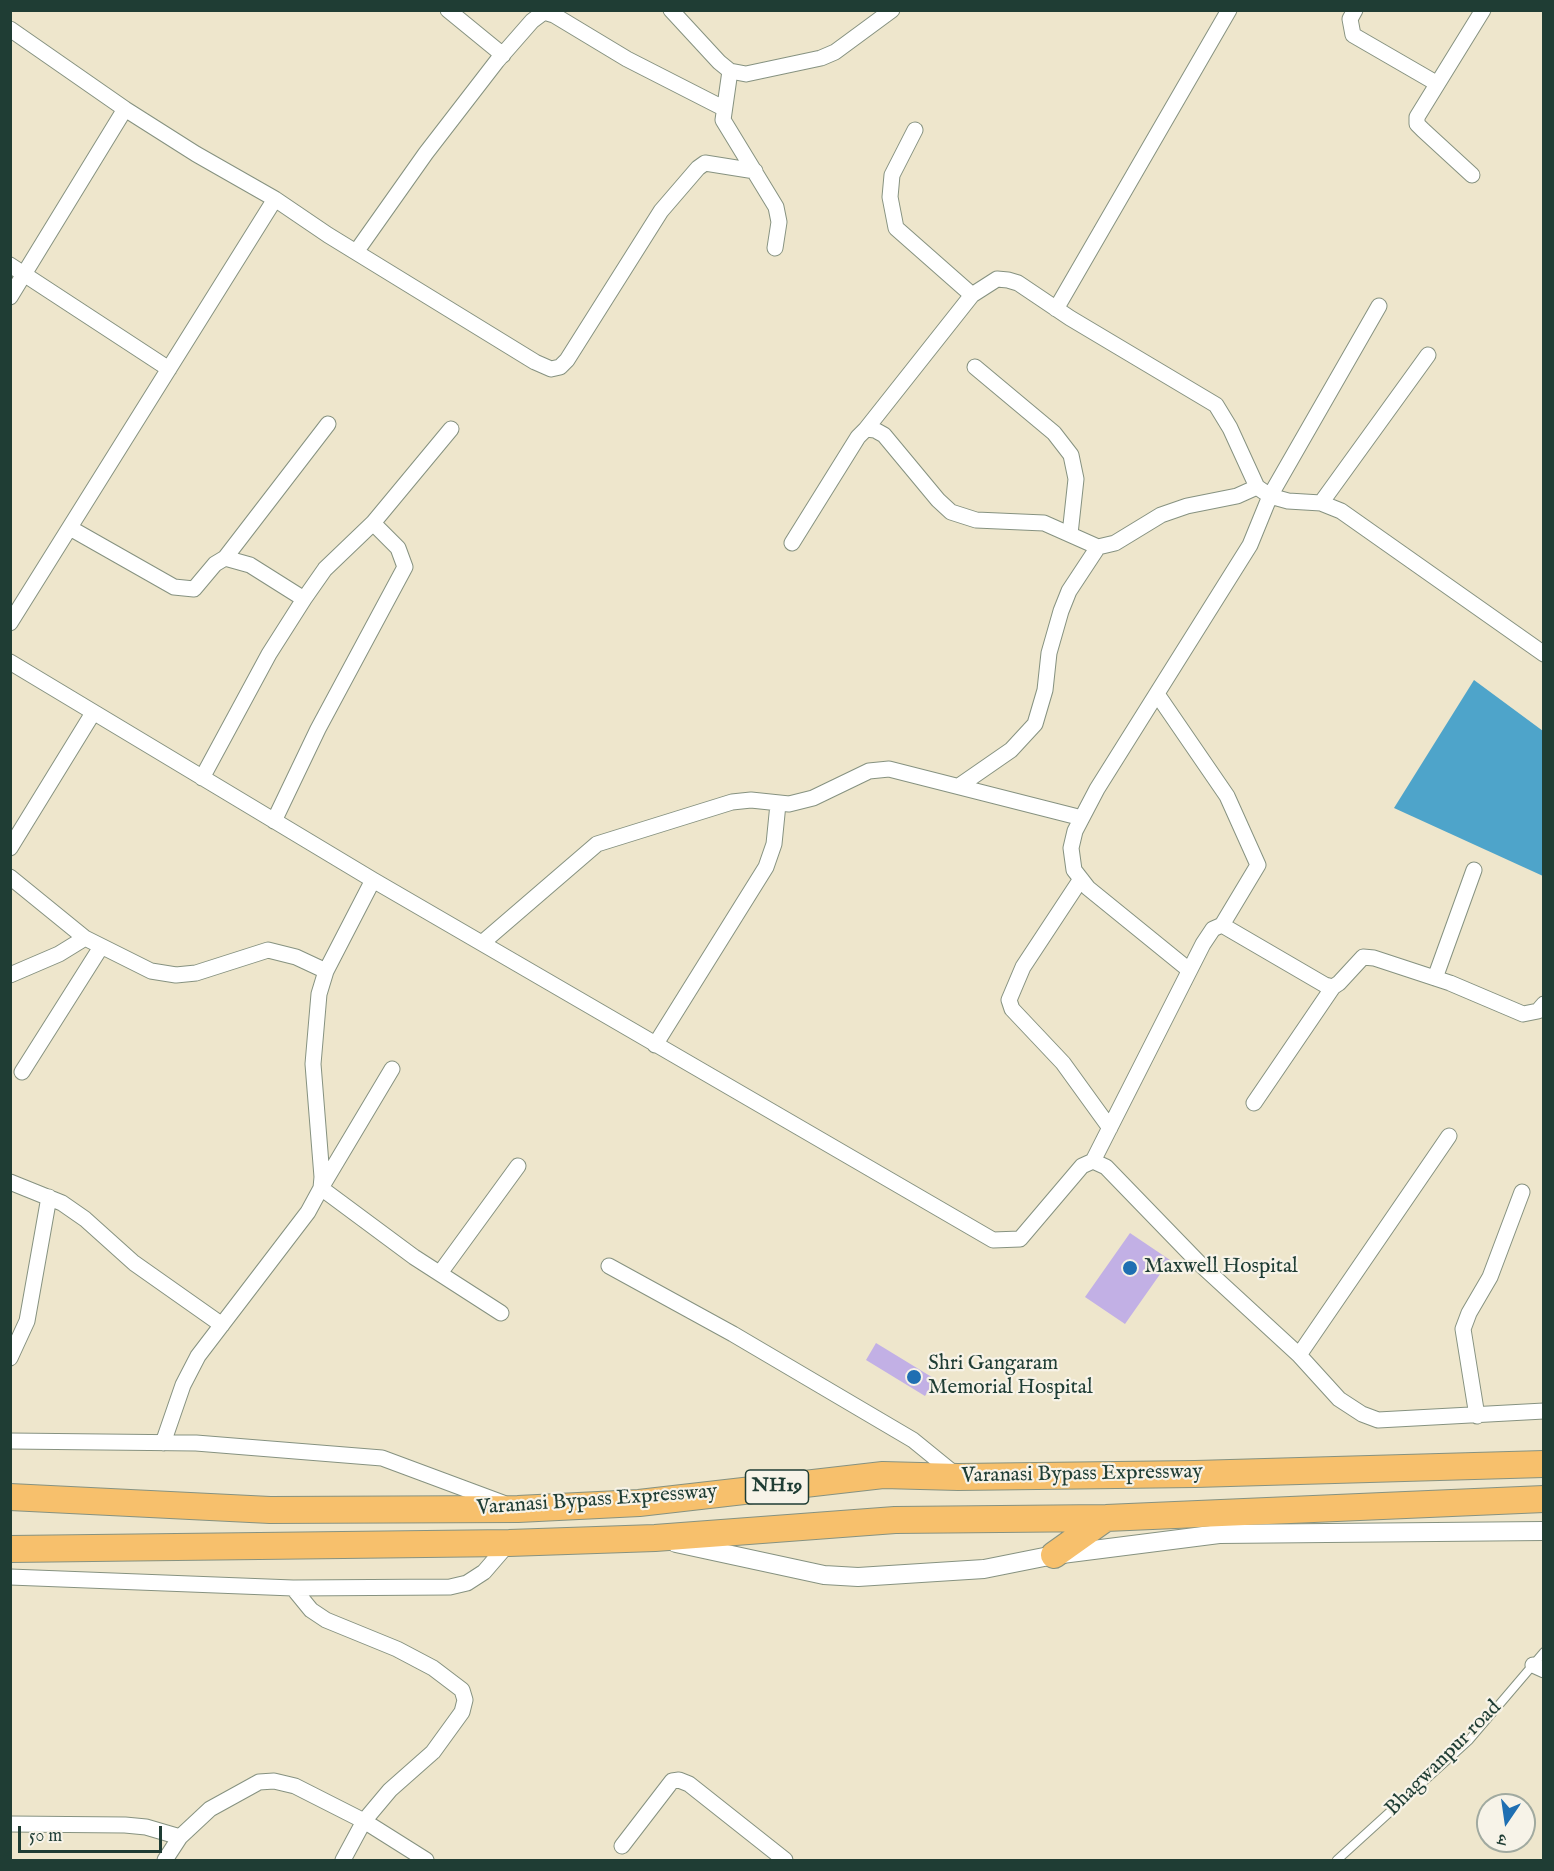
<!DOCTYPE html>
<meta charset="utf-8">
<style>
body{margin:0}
#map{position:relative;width:1554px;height:1871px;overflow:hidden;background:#eee6cc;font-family:"IM FELL English","Noto Serif Devanagari",serif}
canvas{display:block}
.frame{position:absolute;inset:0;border:12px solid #1f3d34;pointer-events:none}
.north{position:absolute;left:1476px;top:1793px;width:60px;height:60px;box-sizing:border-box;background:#f7f3e8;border:2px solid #a1aaa0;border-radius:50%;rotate:193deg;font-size:16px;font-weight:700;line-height:24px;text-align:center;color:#1f3d34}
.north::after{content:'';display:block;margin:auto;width:21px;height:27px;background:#1f6fb2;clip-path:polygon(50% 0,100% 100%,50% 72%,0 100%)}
.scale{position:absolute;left:18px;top:1826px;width:144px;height:27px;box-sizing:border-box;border:3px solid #1f3d34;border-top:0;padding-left:8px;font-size:18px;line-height:21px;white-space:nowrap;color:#1f3d34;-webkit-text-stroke:4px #f7f3e8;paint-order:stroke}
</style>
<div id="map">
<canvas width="1554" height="1871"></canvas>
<div class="frame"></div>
<div class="north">उ</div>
<div class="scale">50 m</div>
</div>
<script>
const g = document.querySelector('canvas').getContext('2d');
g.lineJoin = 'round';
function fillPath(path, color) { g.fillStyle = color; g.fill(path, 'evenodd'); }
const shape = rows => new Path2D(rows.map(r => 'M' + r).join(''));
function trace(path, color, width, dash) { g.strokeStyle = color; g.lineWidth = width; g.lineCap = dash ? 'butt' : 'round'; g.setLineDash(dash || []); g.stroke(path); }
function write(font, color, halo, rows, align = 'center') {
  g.font = font + ' "IM FELL English",serif'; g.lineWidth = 4.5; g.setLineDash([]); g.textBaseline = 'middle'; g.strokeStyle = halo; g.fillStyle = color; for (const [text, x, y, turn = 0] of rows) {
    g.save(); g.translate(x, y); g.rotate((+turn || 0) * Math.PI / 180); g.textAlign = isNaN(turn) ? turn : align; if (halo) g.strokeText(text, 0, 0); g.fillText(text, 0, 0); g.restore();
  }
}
fillPath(shape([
 [1474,680,1543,731,1543,876,1394,808]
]), '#4ea4ca');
fillPath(shape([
 [1130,1233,1170,1260,1125,1324,1085,1297],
 [876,1343,935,1379,925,1396,866,1360]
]), '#c2b0e5');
const service = shape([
 [1337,1860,1469,1740,1544,1652]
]);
const minor = shape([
 [448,10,503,55],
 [671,10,719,62,730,71,746,74,821,58,835,52,892,10],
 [1355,10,1350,19,1353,35,1436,83],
 [10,29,125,109,196,154,275,199,328,235,535,362,551,369,560,367,567,360,661,211,698,168,705,163,755,171],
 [730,71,723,120,776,207,779,222,775,248],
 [915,130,892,175,890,197,896,228,972,295],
 [1472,175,1423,130,1417,124,1417,117,1483,10],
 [356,252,426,153,497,61,532,21,544,12,554,15,627,59,723,108],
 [10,265,169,369],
 [10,297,125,109],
 [1056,309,1229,10],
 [975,367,1054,433,1071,455,1076,479,1070,534],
 [866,429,972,295,997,279,1008,280,1018,283,1070,318,1216,405,1230,428,1257,487,1270,496,1288,501,1321,503,1341,511,1544,654],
 [1321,503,1428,355],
 [70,528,174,587,194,589,215,564,225,558,250,565,304,599],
 [792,543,858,437,866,429,875,430,884,435,938,500,951,512,976,520,1044,523,1098,547,1115,543,1161,515,1187,506,1237,496,1257,487],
 [225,558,328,424],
 [10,623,275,199],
 [10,662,373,880,993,1240,1020,1239,1082,1166,1093,1161,1106,1167,1200,1264,1299,1355,1339,1399,1362,1414,1378,1420,1544,1411],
 [1157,694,1227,796,1258,865,1222,925],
 [202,778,269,654,304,599,325,569,373,523,451,429],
 [959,786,1011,750,1035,724,1045,690,1049,653,1061,611,1069,591,1098,547],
 [274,821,318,729,405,567,398,548,373,523],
 [10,848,93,713],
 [10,877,85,938,151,971,176,975,196,973,268,950,296,957,326,971],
 [1081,879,1023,967,1009,1000,1012,1009,1063,1063,1110,1128],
 [482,943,597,844,732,802,751,800,789,804,813,798,869,771,889,769,1082,818],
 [1189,970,1088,888,1074,870,1071,848,1075,831,1097,789,1250,545,1270,496,1379,306],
 [10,975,59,954,85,938],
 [1435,978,1474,870],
 [655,1045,766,867,774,844,778,804],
 [392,1069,321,1188,414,1257,501,1313],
 [22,1072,101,947],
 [1254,1103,1333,987],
 [1093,1161,1203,944,1213,929,1222,925,1325,985,1333,987,1339,983,1363,957,1374,958,1450,983,1523,1014,1538,1011,1544,1004],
 [10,1182,62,1203,85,1219,134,1263,222,1325],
 [609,1266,733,1334,913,1440,956,1475],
 [440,1273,518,1166],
 [1299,1355,1449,1136],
 [10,1358,27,1321,49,1197],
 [1477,1416,1463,1329,1469,1313,1490,1277,1522,1192],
 [10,1441,196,1443,382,1458,503,1503],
 [163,1443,183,1385,198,1356,308,1212,321,1188,322,1177,313,1064,319,994,326,971,373,880],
 [10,1577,293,1588,450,1587,467,1583,484,1572,509,1543],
 [293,1588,311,1610,326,1620,397,1649,433,1668,462,1690,465,1700,462,1712,433,1752,390,1790,364,1821,343,1860],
 [1533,1665,1544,1670],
 [10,1824,125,1825,146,1827,180,1837],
 [622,1846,672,1781,679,1780,689,1784,785,1860],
 [165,1860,180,1837,210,1809,259,1782,274,1781,295,1786,364,1821,426,1860]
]);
const tertiary = shape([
 [676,1543,824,1575,858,1577,984,1569,1054,1555,1219,1534,1544,1531]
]);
const trunk = shape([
 [10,1497,270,1510,518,1509,639,1503,883,1475,958,1477,1195,1474,1544,1464],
 [10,1549,509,1543,655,1538,895,1520,1106,1518,1544,1499],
 [1054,1555,1106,1518]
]);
trace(service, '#869280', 10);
trace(minor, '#869280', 17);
trace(tertiary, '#869280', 20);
trace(trunk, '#869280', 28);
trace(service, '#fff', 8);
trace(minor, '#fff', 15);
trace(tertiary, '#fff', 18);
trace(trunk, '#f7c06c', 26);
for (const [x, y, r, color] of [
 [1130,1268,8,"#1f6fb2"],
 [914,1377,8,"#1f6fb2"]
]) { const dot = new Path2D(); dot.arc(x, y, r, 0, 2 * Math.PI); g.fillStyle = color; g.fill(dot); trace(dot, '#f7f3e8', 2); }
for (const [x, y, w] of [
 [777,1487,63]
]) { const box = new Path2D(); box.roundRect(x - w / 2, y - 17, w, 34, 4.5); g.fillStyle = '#f7f3e8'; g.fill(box); trace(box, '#1f3d34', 1.5); }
write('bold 20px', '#1f3d34', null, [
 ["NH19",777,1487]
]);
write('21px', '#1f3d34', '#f7f3e8', [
 ["Maxwell Hospital",1144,1268],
 ["Shri Gangaram",928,1365],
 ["Memorial Hospital",928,1389]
], 'left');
write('21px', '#1f3d34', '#f7f3e8', [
 ["Varanasi Bypass Expressway",1082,1475,-1],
 ["Varanasi Bypass Expressway",597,1501,-4],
 ["Bhagwanpur road",1444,1759,-45]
]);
</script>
